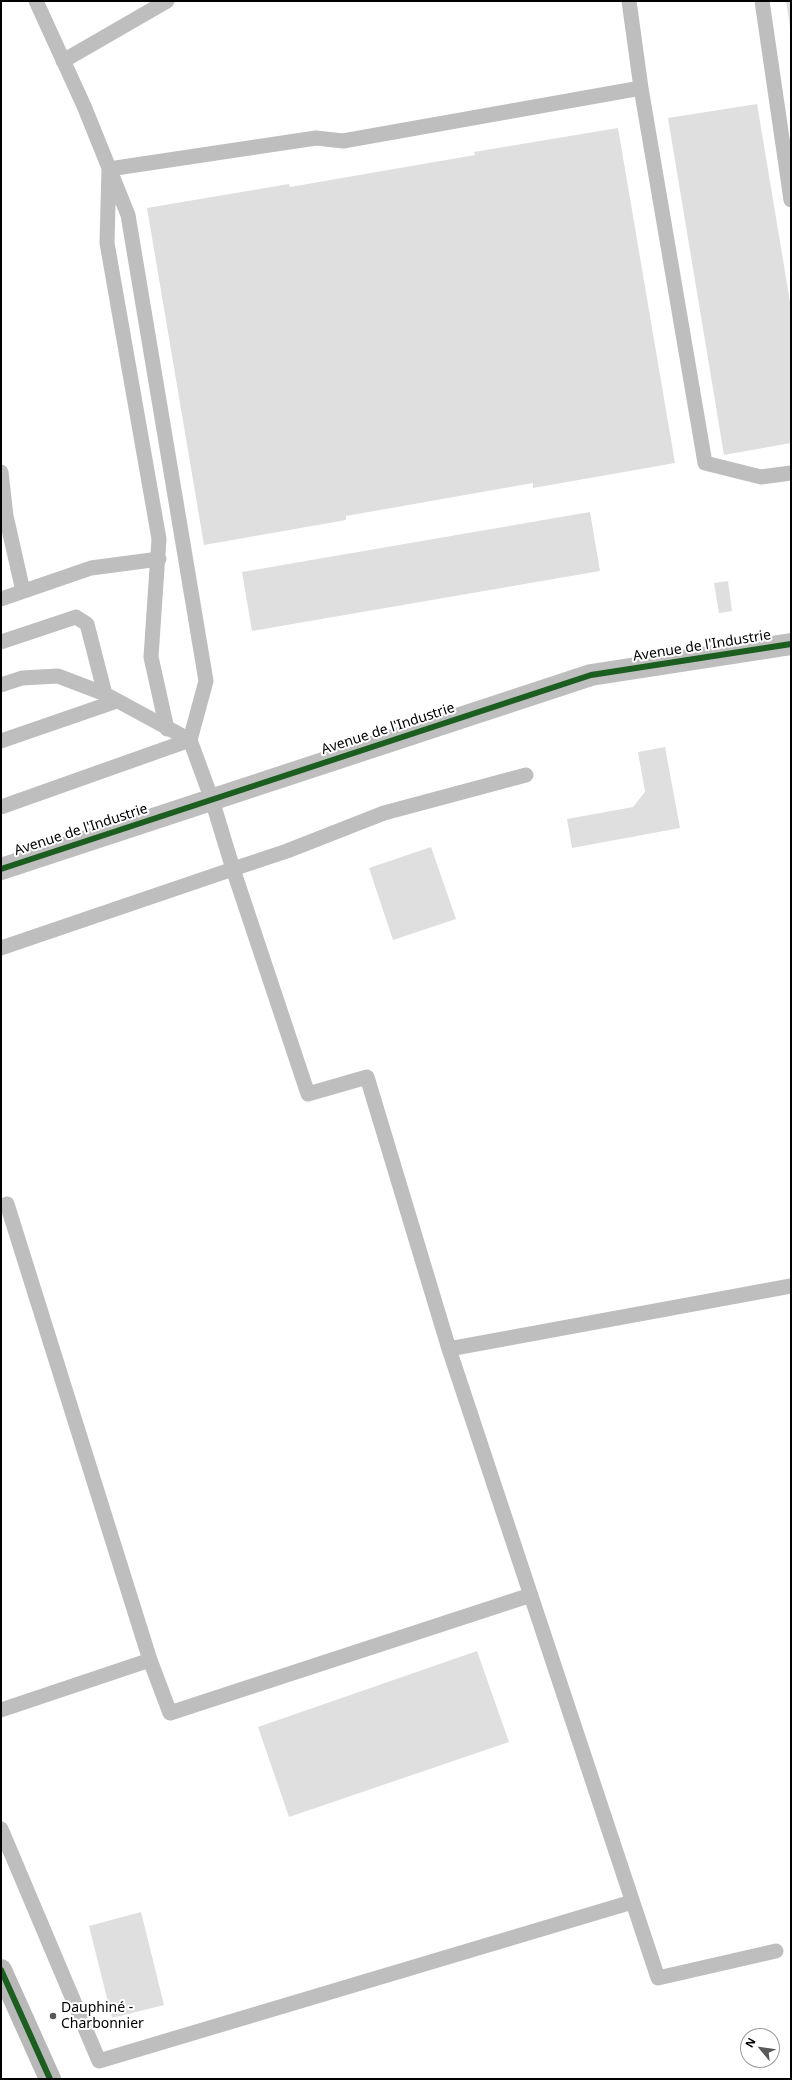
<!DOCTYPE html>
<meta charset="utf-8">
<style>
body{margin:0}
#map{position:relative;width:792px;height:2080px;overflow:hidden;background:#fff;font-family:"Noto Sans",sans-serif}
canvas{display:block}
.frame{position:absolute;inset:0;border:2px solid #000;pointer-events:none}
.north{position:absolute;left:740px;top:2028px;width:40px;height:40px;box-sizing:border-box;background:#fff;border:1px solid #999;border-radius:50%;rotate:299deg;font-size:11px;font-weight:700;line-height:16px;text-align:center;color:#000}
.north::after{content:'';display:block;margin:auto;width:14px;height:18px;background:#595959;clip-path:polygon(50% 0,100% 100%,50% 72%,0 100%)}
</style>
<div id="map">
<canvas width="792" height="2080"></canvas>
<div class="frame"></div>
<div class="north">N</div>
</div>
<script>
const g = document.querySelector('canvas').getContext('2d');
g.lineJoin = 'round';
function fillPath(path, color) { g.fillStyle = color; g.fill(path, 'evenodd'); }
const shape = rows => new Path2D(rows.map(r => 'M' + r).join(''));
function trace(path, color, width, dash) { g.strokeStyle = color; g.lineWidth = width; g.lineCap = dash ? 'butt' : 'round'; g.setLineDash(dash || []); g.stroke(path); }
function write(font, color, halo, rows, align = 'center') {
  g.font = font + ' "Noto Sans",sans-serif'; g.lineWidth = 4; g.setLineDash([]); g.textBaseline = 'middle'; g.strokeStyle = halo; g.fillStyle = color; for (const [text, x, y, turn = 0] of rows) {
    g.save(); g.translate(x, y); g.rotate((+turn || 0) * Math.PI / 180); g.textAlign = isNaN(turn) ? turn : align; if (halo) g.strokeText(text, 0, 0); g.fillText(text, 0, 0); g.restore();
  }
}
fillPath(shape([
 [786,1,791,1,791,27,790,27],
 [757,104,791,308,791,443,724,455,668,118],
 [618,128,675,463,533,488,533,483,346,516,346,520,204,545,147,208,289,184,290,187,475,155,474,152],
 [590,512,600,571,252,631,242,572],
 [728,581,732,611,719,613,714,583],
 [665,747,680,828,572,848,567,819,633,807,645,792,638,752],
 [431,847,456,919,393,940,369,868],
 [477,1651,509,1742,289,1817,258,1727],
 [141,1912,164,2005,112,2018,89,1926]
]), '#dfdfdf');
trace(shape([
 [762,1,791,200],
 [63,61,167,1],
 [641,88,705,463,761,477,791,473],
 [1,472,6,516,1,518],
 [6,516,23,591],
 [1,599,91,568,159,559],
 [1,642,76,617,87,624,105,694],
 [1,685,22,678,58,676,105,694,190,740],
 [167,729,151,657,159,539,107,243,109,169,316,138,343,141,641,88,629,1],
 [1,741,117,701],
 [526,775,384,813,287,851,233,869,308,1094,367,1077,449,1349,658,1978,776,1951],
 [1,807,190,740],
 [1,948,233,869,212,800,190,740,206,681,128,215,84,106,36,1],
 [7,1204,150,1660],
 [449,1349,791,1286],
 [1,1710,150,1660,170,1713,531,1595],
 [1,1829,99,2061,632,1902]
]), '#bebebe', 15);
trace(shape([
 [1,869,591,675,791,644]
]), '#bebebe', 22);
trace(shape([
 [1,1970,50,2079]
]), '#b8b8b8', 22);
trace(shape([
 [1,869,591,675,791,644],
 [1,1970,50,2079]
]), '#1b5e20', 6);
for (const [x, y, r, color] of [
 [53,2016,4,"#595959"]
]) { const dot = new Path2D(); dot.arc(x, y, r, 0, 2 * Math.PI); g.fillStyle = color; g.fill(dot); trace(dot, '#fff', 1.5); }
write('14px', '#000', '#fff', [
 ["Avenue de l'Industrie",702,646,-9],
 ["Avenue de l'Industrie",388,729,-18],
 ["Avenue de l'Industrie",81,830,-18]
]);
write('14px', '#000', '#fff', [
 ["Dauphiné -",61,2008],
 ["Charbonnier",61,2024]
], 'left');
</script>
